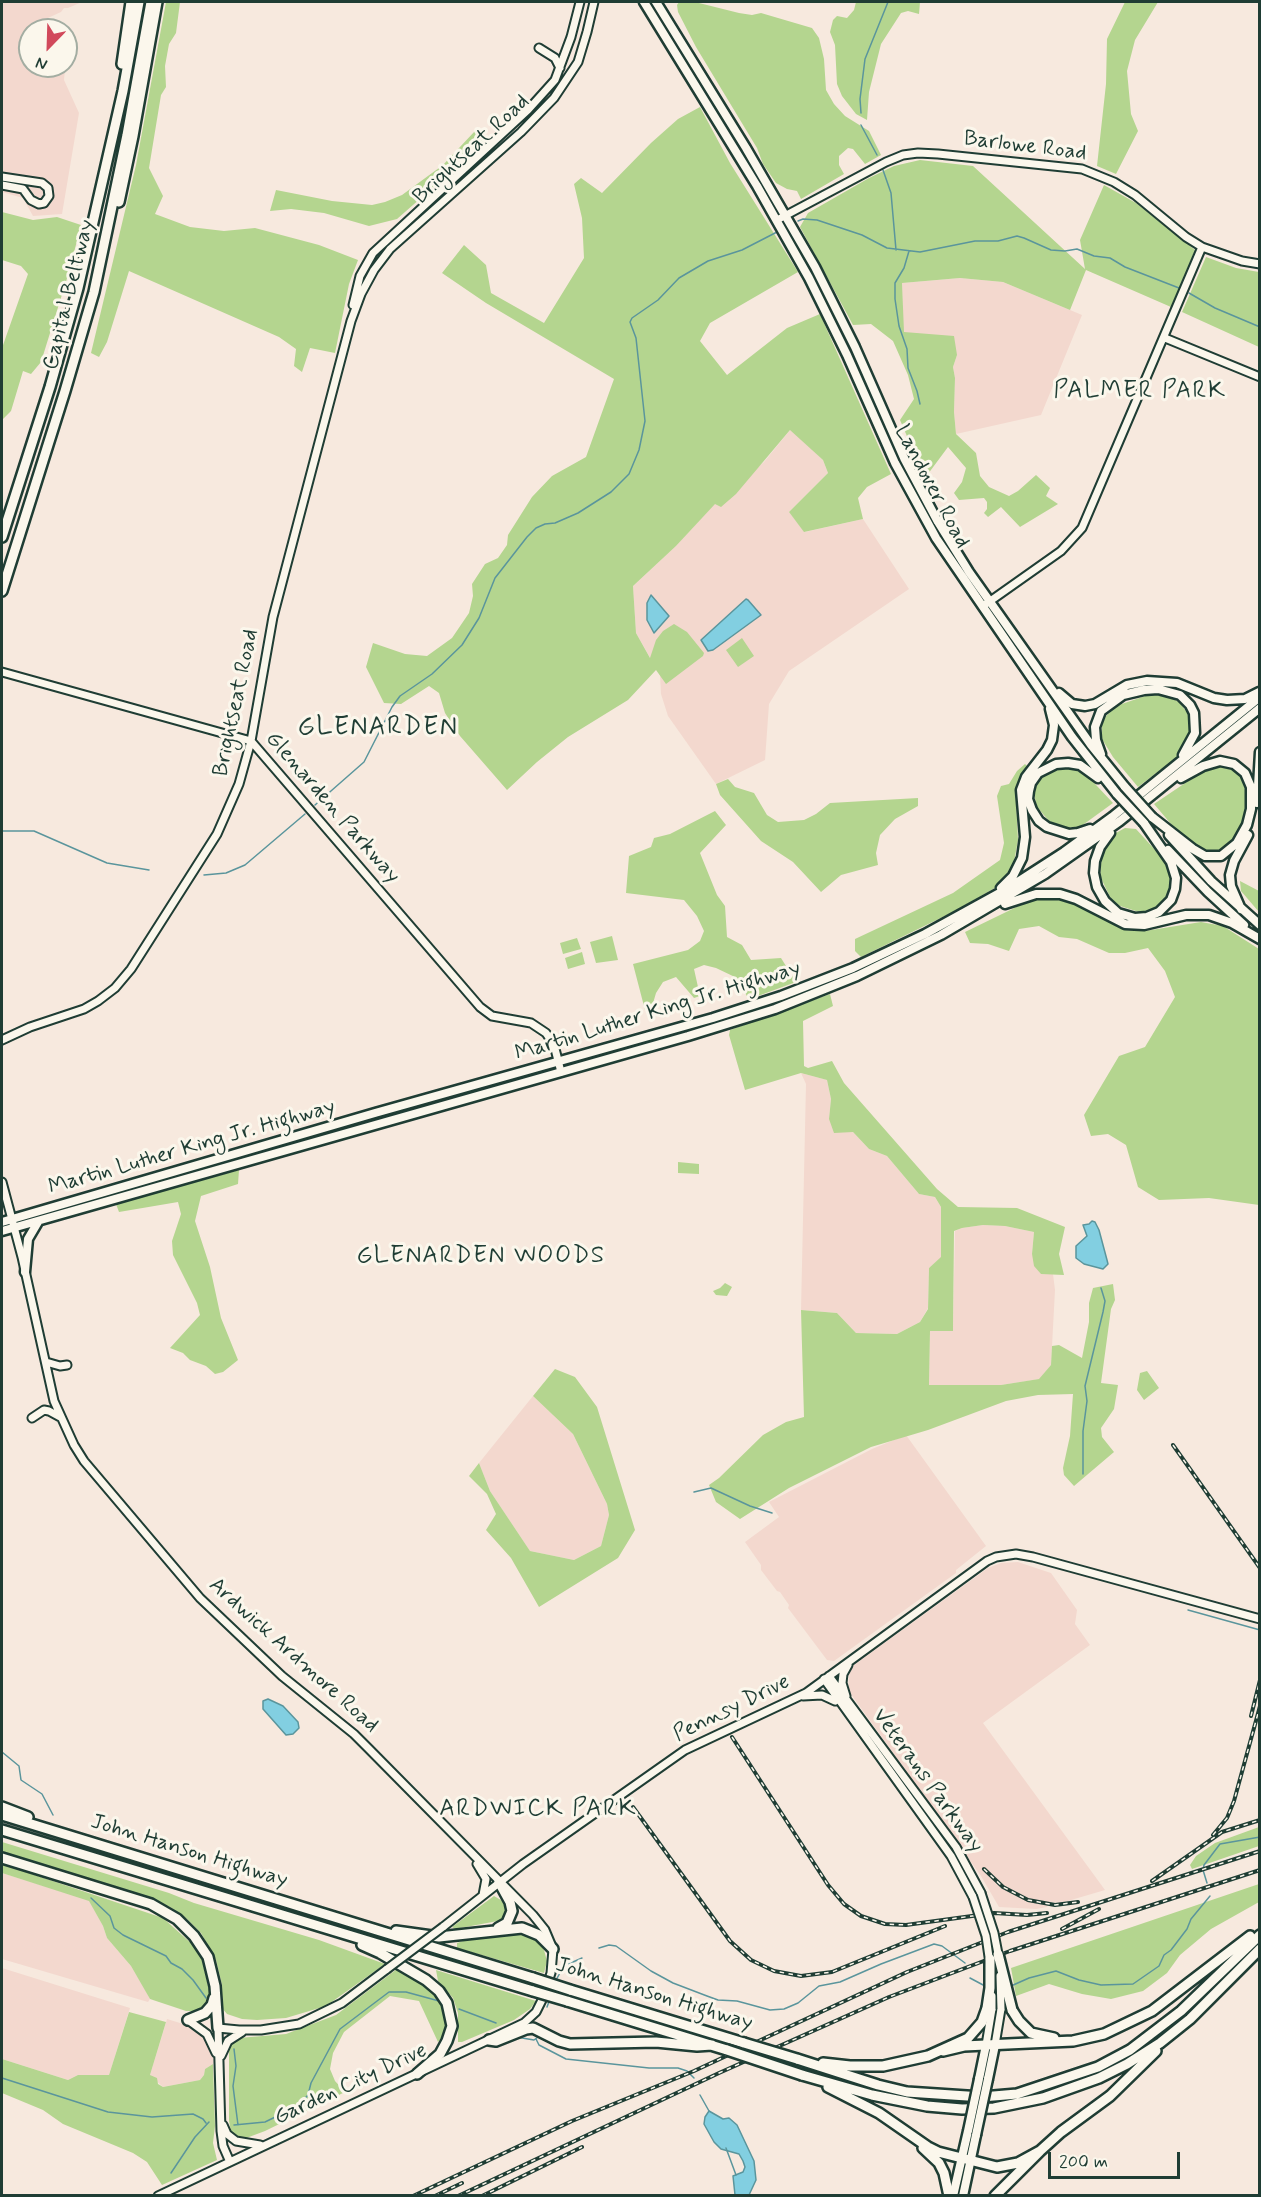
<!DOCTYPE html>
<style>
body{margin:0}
#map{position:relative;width:1261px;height:2197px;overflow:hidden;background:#f7e9de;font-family:Mynerve,sans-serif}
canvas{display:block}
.frame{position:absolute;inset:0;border:3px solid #1f3d34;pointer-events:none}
.north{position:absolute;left:18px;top:18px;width:60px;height:60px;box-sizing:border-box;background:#fbf7ec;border:2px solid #a3ada2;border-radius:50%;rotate:203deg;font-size:16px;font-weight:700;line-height:24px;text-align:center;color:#1f3d34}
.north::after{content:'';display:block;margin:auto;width:21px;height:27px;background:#d1495b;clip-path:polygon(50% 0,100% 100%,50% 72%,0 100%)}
.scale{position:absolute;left:1048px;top:2152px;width:132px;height:27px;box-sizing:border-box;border:3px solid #1f3d34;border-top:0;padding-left:8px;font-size:18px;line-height:21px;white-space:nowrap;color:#1f3d34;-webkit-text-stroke:4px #fbf7ec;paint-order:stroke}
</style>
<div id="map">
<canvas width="1261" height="2197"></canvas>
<div class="frame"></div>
<div class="north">N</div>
<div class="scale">200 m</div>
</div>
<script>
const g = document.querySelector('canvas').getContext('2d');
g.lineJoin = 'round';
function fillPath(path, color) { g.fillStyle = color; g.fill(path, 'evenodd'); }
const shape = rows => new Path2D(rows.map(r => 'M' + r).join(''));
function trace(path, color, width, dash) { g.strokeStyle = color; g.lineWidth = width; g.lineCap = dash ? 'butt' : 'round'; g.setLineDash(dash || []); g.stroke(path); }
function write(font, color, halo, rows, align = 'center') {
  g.font = font + ' Mynerve,sans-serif'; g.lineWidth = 6; g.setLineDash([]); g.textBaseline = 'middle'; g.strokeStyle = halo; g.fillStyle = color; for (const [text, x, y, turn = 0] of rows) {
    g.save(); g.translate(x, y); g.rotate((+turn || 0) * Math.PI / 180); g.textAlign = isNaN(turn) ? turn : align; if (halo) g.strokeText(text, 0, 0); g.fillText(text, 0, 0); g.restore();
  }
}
fillPath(shape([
 [2,2,82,2,68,8,64,8,61,12,28,27,30,31,30,66,56,66,65,69,64,80,79,113,62,214,33,216,23,198,2,192],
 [960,278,1003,282,1082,315,1041,415,956,434,954,412,955,378,953,367,957,355,903,332,902,283],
 [791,429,823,460,828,473,789,512,805,532,863,519,909,589,789,671,769,704,765,760,716,784,668,716,661,694,660,675,636,633,633,586,676,546,715,503,764,462],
 [801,1073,827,1080,831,1099,829,1119,843,1131,853,1132,869,1149,887,1156,919,1194,935,1197,941,1207,941,1258,929,1268,928,1308,920,1322,897,1334,856,1333,837,1313,801,1310,806,1084],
 [983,1225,1005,1226,1034,1232,1032,1254,1041,1274,1053,1274,1055,1290,1051,1365,1040,1379,1001,1385,929,1385,930,1331,953,1331,955,1231,962,1228],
 [533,1396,573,1434,607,1504,609,1515,601,1546,574,1560,530,1551,490,1491,479,1463],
 [906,1435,986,1546,956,1570,956,1573,834,1661,827,1660,788,1608,789,1605,780,1592,777,1591,761,1570,761,1565,745,1542,779,1517,769,1502,872,1449],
 [1018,1562,1051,1573,1077,1610,1075,1624,1090,1645,983,1723,1105,1890,1061,1903,1049,1902,1047,1907,1036,1909,999,1907,981,1876,848,1690,850,1668,988,1568,1001,1563],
 [2,1873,89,1900,103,1926,107,1938,131,1966,145,1989,150,1999,148,2002,2,1959],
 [2,1968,130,2008,109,2075,78,2075,68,2080,2,2059],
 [167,2019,193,2027,204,2034,214,2050,213,2064,205,2069,204,2075,200,2080,163,2087,150,2075]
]), '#f3d8ce');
fillPath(shape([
 [166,2,180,2,176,33,169,44,165,66,166,87,161,95,149,168,163,196,155,214,190,227,224,231,255,228,319,245,358,260,349,284,335,353,310,348,302,372,294,366,296,349,279,337,129,271,107,342,99,357,91,353,136,165],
 [679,2,695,2,739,13,752,15,761,13,812,28,819,38,824,59,826,90,834,104,845,116,869,131,881,155,865,164,853,149,848,148,839,156,839,165,844,174,801,199,797,191,787,189,776,183,763,164,757,148,696,47,678,12,677,5],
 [856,2,920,2,919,14,908,11,901,13,881,44,869,92,867,120,856,114,842,96,837,84,835,45,830,32,833,20,837,16,847,18,854,10],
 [1125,2,1158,2,1135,40,1127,71,1131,114,1138,131,1116,174,1097,166,1106,84,1107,39],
 [700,107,730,163,798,272,710,323,700,341,727,375,787,328,820,314,891,474,867,487,858,498,863,519,804,532,789,512,828,473,823,460,790,430,736,494,721,507,715,504,676,546,633,586,636,633,650,658,656,640,663,631,674,624,687,632,704,653,703,656,666,684,656,670,628,700,568,737,537,762,507,790,460,736,445,713,439,693,429,686,401,704,384,703,366,667,373,643,405,654,427,656,452,638,469,613,473,596,472,584,485,564,498,558,507,545,508,535,532,497,552,476,586,457,614,379,486,303,442,273,464,245,486,265,491,293,544,323,584,258,582,218,574,184,581,178,602,193,651,143,678,119],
 [475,131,486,141,397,219,369,226,324,213,291,209,270,211,276,190,332,201,372,205,385,202,402,195,443,165],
 [920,160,973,166,1085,269,1080,240,1104,185,1136,203,1195,250,1171,307,1086,270,1070,310,1003,282,960,278,902,283,904,332,954,336,957,355,953,367,955,378,954,412,956,434,976,453,980,476,989,487,1009,496,1018,491,1036,475,1050,488,1046,496,1058,504,1020,527,1001,507,988,517,984,513,987,509,987,502,984,498,959,500,954,493,962,482,966,468,948,447,925,478,900,420,914,399,908,375,893,341,871,324,853,325,800,227,808,213,869,178,894,166],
 [2,212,33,220,57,217,81,225,69,272,41,362,31,374,23,371,11,411,2,420,2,348,28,274,21,266,2,260],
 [1206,257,1236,268,1259,272,1259,347,1182,312],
 [742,638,754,656,738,667,726,650],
 [1151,694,1163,694,1179,702,1190,716,1190,730,1186,742,1176,758,1138,787,1113,757,1102,739,1102,725,1106,716,1116,706],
 [1025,764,1027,766,1018,784,1016,799,1018,840,1014,862,1000,885,955,911,861,957,855,951,855,939,953,893,1000,860,1004,843,997,796,1001,786,1009,784,1017,771],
 [1223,765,1233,768,1240,774,1248,791,1248,801,1241,828,1234,841,1223,850,1211,852,1199,847,1177,831,1154,804,1200,773,1212,767],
 [1070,766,1081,769,1113,803,1080,827,1062,828,1049,821,1037,807,1034,794,1038,781,1045,773,1057,768],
 [728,779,735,787,754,793,767,815,778,822,804,820,816,814,830,803,918,798,918,806,895,819,880,835,876,853,878,865,841,875,821,892,793,862,761,841,720,795,716,784],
 [715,811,726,825,700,853,717,895,725,906,727,937,742,945,751,960,781,958,796,982,758,996,748,998,737,978,716,968,704,965,694,969,700,996,694,998,676,977,663,982,656,993,651,1010,645,1010,633,964,688,950,700,941,704,931,697,916,684,900,626,893,629,856,651,847,654,838,670,834],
 [1125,828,1136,829,1157,852,1170,871,1172,883,1169,895,1160,905,1150,910,1139,912,1120,906,1111,899,1100,876,1102,854,1107,844,1114,834],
 [1240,881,1259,891,1259,912,1241,891],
 [1035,898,1057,899,1072,902,1126,930,1145,931,1201,922,1223,926,1259,949,1259,1205,1209,1198,1159,1200,1138,1187,1126,1145,1108,1134,1091,1136,1084,1115,1119,1056,1145,1047,1175,997,1165,971,1148,948,1125,953,1109,953,1077,939,1059,937,1039,926,1019,929,1009,951,988,944,970,943,965,932],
 [612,936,618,960,596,963,590,942],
 [577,938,581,949,563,954,560,943],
 [582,952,585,964,568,969,565,958],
 [830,994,833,1006,803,1021,804,1066,808,1068,832,1061,844,1083,937,1189,958,1207,1017,1208,1065,1227,1059,1254,1064,1275,1041,1274,1034,1266,1032,1254,1034,1232,1005,1226,983,1225,962,1228,954,1231,953,1331,930,1331,929,1385,1001,1385,1039,1379,1051,1365,1052,1346,1059,1345,1082,1358,1089,1322,1089,1303,1093,1288,1113,1284,1115,1300,1111,1309,1101,1383,1118,1385,1114,1409,1101,1428,1102,1437,1114,1452,1074,1486,1064,1475,1063,1468,1070,1436,1073,1394,1038,1395,1006,1401,928,1430,871,1447,789,1488,740,1519,716,1502,709,1485,719,1478,763,1435,786,1422,804,1417,801,1310,837,1313,856,1333,897,1334,920,1322,928,1309,929,1268,941,1257,941,1207,935,1197,919,1194,887,1156,869,1149,853,1132,834,1133,829,1119,831,1099,827,1080,801,1073,745,1090,729,1035,730,1030],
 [678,1162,699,1164,699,1174,678,1173],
 [239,1170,238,1184,201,1196,195,1221,210,1267,221,1318,238,1360,223,1372,215,1374,206,1366,190,1360,183,1353,170,1348,200,1315,197,1303,173,1255,172,1241,181,1214,178,1202,119,1212,116,1204],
 [725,1283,732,1287,727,1296,716,1295,713,1291,720,1288],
 [555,1369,575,1377,597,1407,635,1530,618,1558,539,1607,511,1558,486,1530,496,1514,487,1494,469,1476,479,1463,490,1491,530,1551,574,1560,601,1546,609,1515,607,1504,573,1434,533,1396],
 [1147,1371,1159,1388,1144,1400,1137,1390,1140,1373],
 [1259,1827,1259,1846,1192,1869,1190,1865,1196,1856,1215,1843],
 [2,1842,169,1893,194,1903,319,1940,385,1964,326,2006,286,2018,257,2020,242,2019,227,2014,222,2008,222,1985,216,1960,201,1933,187,1919,170,1907,138,1895,2,1853],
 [2,1864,163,1918,192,1944,202,1960,210,1994,205,2004,199,2011,186,2011,150,1999,131,1966,107,1938,103,1926,89,1901,2,1873],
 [1259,1884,1259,1902,1211,1929,1180,1955,1167,1973,1143,1991,1111,1999,1082,1994,1049,1984,1016,1996,1011,1968],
 [494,1896,506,1903,508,1909,507,1915,503,1920,455,1929,452,1927],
 [520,1932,529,1934,539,1941,544,1950,547,1961,544,1973,457,1948,457,1943,463,1941],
 [397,1969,412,1977,435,1995,444,2006,449,2017,444,2035,438,2042,419,2001,390,1996,344,2032,333,2053,330,2069,335,2081,345,2092,265,2131,241,2140,237,2138,231,2131,229,2121,229,2045,239,2038,286,2034,336,2015],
 [436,1970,536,2001,530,2009,514,2020,462,2042,458,2042,458,2013,453,1998,438,1981],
 [129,2012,166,2022,150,2075,157,2078,158,2084,163,2087,200,2080,204,2075,205,2069,213,2064,215,2126,213,2143,217,2160,162,2185,147,2162,133,2153,63,2124,43,2110,2,2093,2,2059,68,2080,78,2075,109,2075]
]), '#b4d58f');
const water = shape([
 [651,595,669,616,654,633,647,620,647,603,651,595],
 [746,599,748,600,761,615,713,650,708,651,701,640,746,599],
 [1092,1221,1095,1222,1099,1230,1107,1260,1108,1264,1103,1269,1084,1264,1076,1258,1076,1246,1087,1236,1083,1225,1089,1224,1092,1221],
 [268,1699,283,1706,298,1722,299,1728,293,1734,286,1735,263,1709,263,1701,268,1699],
 [709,2111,723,2119,729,2118,737,2125,754,2161,756,2180,749,2195,735,2195,733,2176,743,2172,745,2167,743,2161,739,2154,721,2149,714,2142,704,2124,705,2117,709,2111]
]);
fillPath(water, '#82cfe1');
trace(water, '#5a959c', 1.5);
trace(shape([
 [861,113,860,99,865,59,888,2],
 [861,125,877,155],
 [883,170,891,193,896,250],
 [798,221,803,219,817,220,862,235,887,248,920,252,975,241,998,241,1017,236,1024,238,1051,250,1065,251,1077,249,1094,256,1110,258,1125,267,1179,288],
 [909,251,904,268,895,283,895,299,899,326,907,349,908,368,917,391,920,404],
 [1189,293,1215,308,1260,327],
 [315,805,364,762,392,707,400,696,432,674,462,645,479,618,495,578,527,537,536,528,545,524,555,523,578,513,611,492,629,474,639,450,645,421,636,338,630,322,632,318,658,300,679,278,708,261,742,250,777,232],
 [2,831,34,831,107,863,149,870],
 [204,875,226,873,245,865,305,814],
 [1083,1474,1083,1431,1087,1401,1085,1386,1103,1312,1105,1301,1101,1288],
 [694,1492,711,1488,750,1506,772,1513],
 [1188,1610,1260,1630],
 [2,1752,19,1766,21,1780,42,1794,53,1815],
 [1207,1883,1203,1870,1204,1865,1220,1844,1260,1837],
 [91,1898,110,1916,114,1928,123,1935,166,1956,171,1963,182,1969,193,1980,206,1998],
 [599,1948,609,1945,616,1946,651,1971,673,1983,707,1996,718,2000,737,2001,770,2010,784,2009,798,2003,819,1986,840,1982,881,1964,934,1944,942,1946,965,1963],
 [970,1978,985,1986],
 [556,1980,564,1966,582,1958],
 [1011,1986,1029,1978,1056,1971,1079,1980,1101,1985,1133,1984,1159,1966,1164,1955,1171,1950,1187,1929,1191,1919,1210,1896],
 [547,2007,550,1999],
 [459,2009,496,2023],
 [516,2037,534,2040,538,2037],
 [536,2039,539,2045,566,2059,649,2068,678,2068,687,2071,694,2078],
 [234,2049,236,2066,233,2086,238,2125],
 [2,2078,108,2112,152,2117,193,2114,203,2119,206,2123],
 [700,2095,709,2111],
 [234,2125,265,2122,298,2106,308,2095,311,2083,340,2029,389,1992,406,1992,439,2001],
 [726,2148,736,2175],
 [171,2173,195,2137,209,2122]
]), '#5a959c', 1.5);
const secondary = shape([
 [539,48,555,58,560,68],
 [2,177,42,183,48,188,49,196,44,203,39,204,31,200,23,189,2,185],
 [777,220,886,162,903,155,918,153,938,154,1082,169,1114,182,1135,195,1186,237,1202,247,1242,261,1260,264],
 [353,305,360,276,373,253,528,110,555,80,571,37,580,2],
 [1165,338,1260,377],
 [986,604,1061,551,1082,528,1202,247],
 [2,672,251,741,480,1007,492,1016,531,1023,546,1033,554,1045,561,1072],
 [2,1040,30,1027,84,1009,98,1001,115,988,131,969,217,834,239,784,251,741,273,617,351,321,361,294,374,270,390,249,521,132,554,98,578,62,587,32,594,2],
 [2,1182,22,1257,54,1401,74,1445,84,1461,200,1598,282,1676,354,1734,369,1749,533,1915,545,1930,553,1949,551,1973,542,2000,536,2012,524,2023,158,2196],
 [46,1362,60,1366,67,1365],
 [32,1418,44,1410,49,1411,60,1417],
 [829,1676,956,1847,981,1893],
 [824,1679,951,1856,973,1897],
 [803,1696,822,1695,835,1701],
 [846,1696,842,1683,843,1674,848,1665],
 [477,1864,486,1879,483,1895],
 [443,1927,523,1864,685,1750,806,1693,987,1561,996,1557,1016,1554,1033,1557,1260,1619],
 [188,2020,207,2034,216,2053],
 [986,2045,992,2009],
 [995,2045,1001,2009],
 [221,2056,228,2041,242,2032],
 [223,2125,227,2134,236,2141,260,2145],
 [230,2162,223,2146,221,2131,218,2028,239,2030,261,2030,299,2024,342,2003,387,1969]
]);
const primary = shape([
 [644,2,757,186,809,278,847,355,895,463,936,538,1072,737,1117,794],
 [656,2,746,148,815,267,855,347,904,458,938,522,969,572,1091,745,1125,787],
 [1059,693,1072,704,1085,706,1095,704,1127,685,1147,681,1177,683,1214,698,1227,700,1245,699,1259,692],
 [1101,754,1096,740,1095,727,1101,711,1123,695,1144,690,1158,689,1180,695,1190,705,1194,713,1195,733,1183,755],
 [1257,803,1260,752],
 [1152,817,1193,849,1205,856,1221,856,1237,843,1247,825,1251,809,1251,787,1245,773,1234,764,1220,761,1203,766,1181,778],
 [1090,829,1078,833,1069,834,1047,827,1039,821,1032,810,1028,799,1029,791,1031,783,1038,773,1056,764,1068,763,1080,765,1098,778],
 [1110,833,1100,847,1095,861,1094,873,1097,887,1105,901,1118,913,1135,918,1147,917,1159,912,1171,900,1175,889,1176,878,1171,862,1144,823],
 [1169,835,1211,881,1260,925],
 [1168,850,1208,892,1244,925],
 [1001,888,1013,876,1022,858,1025,837,1021,790,1026,777,1047,750,1052,740,1054,725,1050,709],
 [1005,904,1036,894,1060,894,1076,899,1125,924,1144,925,1186,915,1209,915,1232,923,1260,939],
 [1241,909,1231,886,1230,875,1234,861,1248,835],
 [2,1222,375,1113,713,1018,781,996,853,968,925,934,1005,890,1064,852,1112,817,1260,697],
 [2,1231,688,1036,775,1009,857,976,941,935,1045,874,1120,821,1260,708],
 [25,1272,28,1239,38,1222],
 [979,2079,986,2045],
 [988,2079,995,2045],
 [953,2196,968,2131],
 [963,2196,976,2135]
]);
const highway = shape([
 [122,64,131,2],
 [119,202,133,136,157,2],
 [2,537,50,387,78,288,123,91,139,2],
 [2,591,65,391,94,292,127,135,151,2],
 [2,1807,28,1817],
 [2,1815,533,1978],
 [2,1830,533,1991],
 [2,1858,151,1904,177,1919,194,1936,208,1957,215,1986,218,2028],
 [498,1928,507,1923,512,1911,510,1902,499,1882],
 [396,1931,439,1937,522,1928,539,1935,553,1949],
 [362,1945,380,1953,426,1980,439,1991,447,2003,452,2026,447,2041,440,2054,417,2074],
 [570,1990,744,2043],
 [567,2001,727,2050],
 [1012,2010,1019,2021,1031,2033,1054,2038],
 [188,2020,205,2013,212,2005,214,1998],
 [489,2040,496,2041,526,2029,533,2028,559,2041,570,2044,656,2042,697,2046,712,2045],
 [943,2051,964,2046,1073,2041,1104,2034,1152,2011,1250,1936],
 [797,2059,878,2085,907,2092,982,2097,1017,2094,1098,2067,1130,2050,1181,2011,1260,1935],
 [823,2063,850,2066,883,2066,928,2056,968,2038,982,2022,987,2008],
 [802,2075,872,2095,927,2106,962,2109,994,2108,1043,2098,1099,2078,1127,2064,1160,2043,1190,2019,1260,1949],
 [828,2087,879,2113,928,2147,938,2152,997,2167,1018,2163,1040,2151],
 [923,2148,939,2163,944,2173,949,2196],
 [995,2196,1040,2151,1061,2132,1110,2096,1156,2051]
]);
trace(secondary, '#1f3d34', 11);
trace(primary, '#1f3d34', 13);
trace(highway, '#1f3d34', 14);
trace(secondary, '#fbf7ec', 7);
trace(primary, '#fbf7ec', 8);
trace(highway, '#fbf7ec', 9);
const rail = shape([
 [1173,1445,1260,1568],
 [1251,1716,1260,1680],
 [732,1737,828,1885,844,1904,861,1916,885,1924,906,1925,994,1913,1027,1915,1047,1913],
 [633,1807,730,1941,751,1960,774,1971,801,1976,832,1972,945,1926],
 [1213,1835,1227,1818,1234,1801,1260,1706],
 [984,1869,1003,1887,1028,1900,1055,1905,1078,1902],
 [1152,1881,1222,1832,1260,1820],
 [1062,1929,1099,1909],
 [413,2196,572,2121,694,2071,907,1972,1008,1932,1260,1851],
 [435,2196,462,2183],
 [458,2196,719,2073,889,1997,1010,1951,1260,1870],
 [482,2196,582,2147]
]);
trace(rail, '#1f3d34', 4);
trace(rail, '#fbf7ec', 1.5, [4.5]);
const secondaryBridge = shape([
 [981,1893,994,1933,999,1959],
 [973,1897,986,1936,990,1964],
 [387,1969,443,1927],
 [1000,1976,1001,2009],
 [992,2009,992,1996]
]);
const primaryBridge = shape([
 [1125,787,1152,817],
 [1117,794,1144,823],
 [968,2131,979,2079],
 [976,2135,988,2079]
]);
const highwayBridge = shape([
 [998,1954,1012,2010],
 [533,1978,570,1990],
 [533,1991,567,2001],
 [987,2008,990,1988,990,1959],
 [744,2043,797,2059],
 [727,2050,802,2075]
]);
trace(secondaryBridge, '#1f3d34', 11, []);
trace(primaryBridge, '#1f3d34', 13, []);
trace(highwayBridge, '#1f3d34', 14, []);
trace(secondaryBridge, '#fbf7ec', 7);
trace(primaryBridge, '#fbf7ec', 8);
trace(highwayBridge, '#fbf7ec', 9);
write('22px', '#1f3d34', '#fbf7ec', [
 ["Barlowe Road",1025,147,7],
 ["Brightseat Road",472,150,-43],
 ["Capital Beltway",70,295,-76],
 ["Landover Road",931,487,62],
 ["Brightseat Road",237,703,-78],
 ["Glenarden Parkway",332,808,49],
 ["Martin Luther King Jr. Highway",658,1012,-17],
 ["Martin Luther King Jr. Highway",192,1148,-16],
 ["Ardwick Ardmore Road",293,1656,42],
 ["Pennsy Drive",732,1709,-26],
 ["Veterans Parkway",927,1781,54],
 ["John Hanson Highway",189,1852,17],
 ["John Hanson Highway",654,1995,17],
 ["Garden City Drive",351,2085,-25]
]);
g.letterSpacing = '1.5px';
write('24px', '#1f3d34', '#fbf7ec', [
 ["PALMER PARK",1140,392],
 ["GLENARDEN WOODS",481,1257],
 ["ARDWICK PARK",538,1810]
]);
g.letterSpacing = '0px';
g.letterSpacing = '1.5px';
write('26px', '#1f3d34', '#fbf7ec', [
 ["GLENARDEN",378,729]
]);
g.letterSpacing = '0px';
</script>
